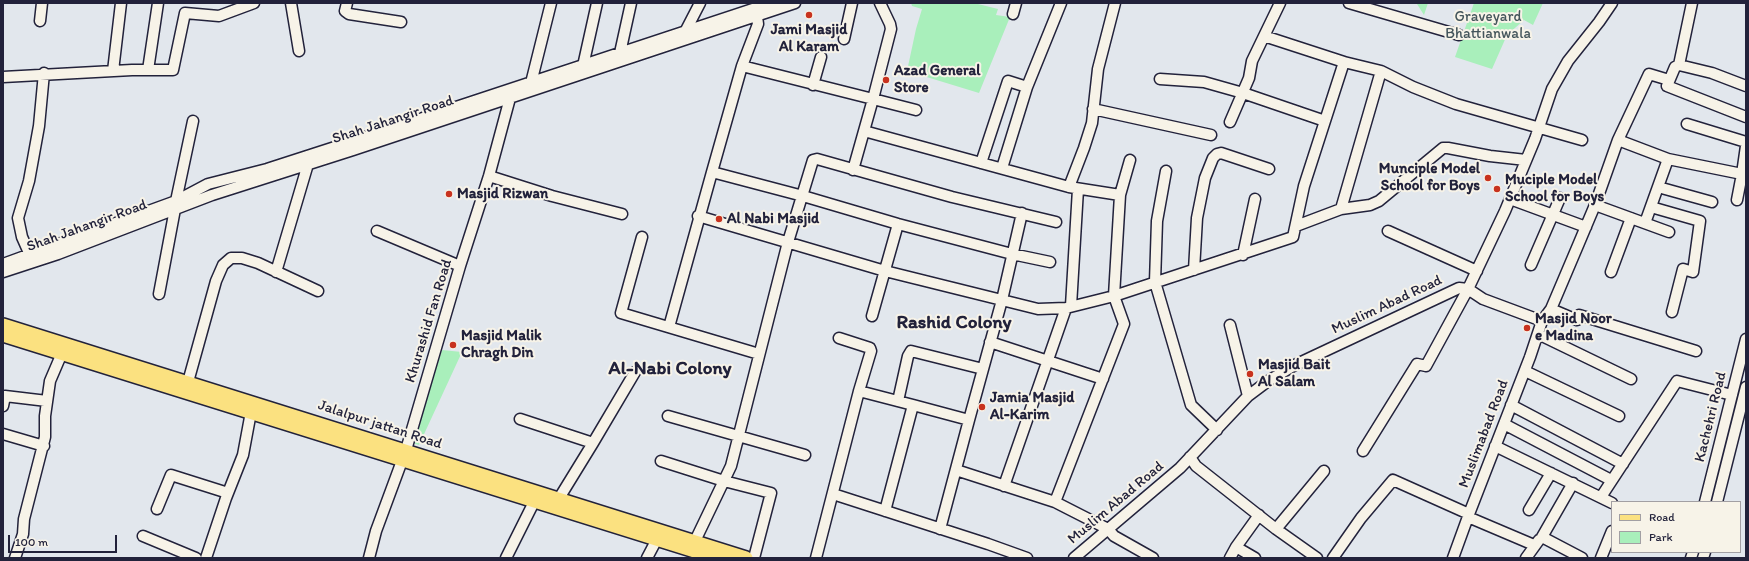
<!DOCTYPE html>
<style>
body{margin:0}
#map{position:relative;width:1749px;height:561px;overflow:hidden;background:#e2e7ed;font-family:Itim,sans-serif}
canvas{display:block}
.frame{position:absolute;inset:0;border:4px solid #22223b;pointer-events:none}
.legend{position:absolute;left:1611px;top:501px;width:130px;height:52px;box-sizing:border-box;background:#f7f3e8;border:1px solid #a29fa3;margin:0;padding:5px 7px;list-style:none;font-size:12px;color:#22223b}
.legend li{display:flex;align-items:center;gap:8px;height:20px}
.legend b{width:20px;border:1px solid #a29fa3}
.scale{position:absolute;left:8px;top:535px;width:109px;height:18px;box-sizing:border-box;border:2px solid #22223b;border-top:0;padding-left:5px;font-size:12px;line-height:14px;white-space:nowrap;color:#22223b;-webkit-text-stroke:3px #f7f3e8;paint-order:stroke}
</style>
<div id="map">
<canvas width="1749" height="561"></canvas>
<div class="frame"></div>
<ul class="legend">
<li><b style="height:5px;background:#fbe180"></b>Road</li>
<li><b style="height:11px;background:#a9efbb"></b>Park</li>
</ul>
<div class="scale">100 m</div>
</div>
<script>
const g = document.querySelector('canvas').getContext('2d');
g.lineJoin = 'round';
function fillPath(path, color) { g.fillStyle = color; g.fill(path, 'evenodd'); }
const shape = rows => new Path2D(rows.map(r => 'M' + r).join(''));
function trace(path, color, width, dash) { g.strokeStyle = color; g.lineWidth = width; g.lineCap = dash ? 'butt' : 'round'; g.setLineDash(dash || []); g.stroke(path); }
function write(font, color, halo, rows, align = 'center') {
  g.font = font + ' Itim,sans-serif'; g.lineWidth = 4; g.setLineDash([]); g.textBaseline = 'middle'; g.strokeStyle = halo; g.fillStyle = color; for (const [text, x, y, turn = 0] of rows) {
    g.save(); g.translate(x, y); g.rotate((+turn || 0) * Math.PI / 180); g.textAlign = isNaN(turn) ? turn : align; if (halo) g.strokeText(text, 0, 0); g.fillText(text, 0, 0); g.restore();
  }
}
fillPath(shape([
 [911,3,974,3,998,9,996,15,1010,17,979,93,907,71,916,29,922,9,912,6],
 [1413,3,1428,3,1424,15,1417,4],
 [1474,3,1543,3,1533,25,1524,20,1507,35,1492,69,1455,57],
 [442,350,462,352,419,445,412,443]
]), '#a9efbb');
const minor = shape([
 [291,3,299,51],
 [347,3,345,11,349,14,401,22],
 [880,3,890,24,891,29,873,99,916,110],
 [1115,3,1098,69,1092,123,1084,148,1069,187,1120,195],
 [1349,3,1459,35],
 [1013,14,1016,3],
 [757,17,758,24,742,66,712,172,803,196,898,224,1012,254,1050,262],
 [40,21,42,3],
 [685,32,700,3],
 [844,39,852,3],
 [620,53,631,3],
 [1679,65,1692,3],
 [583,66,597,3],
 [742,66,873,99,864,131],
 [148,70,158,3],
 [113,71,121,3],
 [1381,71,1413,87,1456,104,1582,140],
 [3,77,132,70,173,70,185,13,219,16,254,3],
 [1160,79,1204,82,1243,93,1325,121],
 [531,83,551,3],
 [813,85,821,57],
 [1746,86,1712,73,1679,65,1675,67,1667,86,1746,117],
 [1093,109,1211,135],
 [1230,122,1249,78,1252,61,1280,3],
 [1687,124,1746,142],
 [1618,140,1668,159,1742,174,1746,146],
 [1130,160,1120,195,1114,296,1293,237,1304,186,1344,62,1264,36],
 [981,163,1008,81,1027,87],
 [1002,168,1027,87,1061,3],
 [853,170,864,131,1069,187],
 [1166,171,1157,221,1155,282,1191,405,1217,430],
 [489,176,552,196,622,214],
 [1658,187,1712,202],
 [1510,199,1586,227],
 [1737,200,1742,174],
 [176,201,193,121],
 [1595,205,1669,232],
 [1651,207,1700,221,1693,272,1683,269,1672,312],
 [1341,209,1370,205,1379,201,1443,148,1448,148,1490,156,1526,160],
 [698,216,885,271,1038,309,1066,308,1114,296,1124,324,1055,502,956,470],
 [1645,223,1668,159],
 [1296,226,1341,209,1381,71,1344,62],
 [377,231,460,266],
 [1388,231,1477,271],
 [642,237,621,313,759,354],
 [30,255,22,237,18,218,29,181,39,126,44,73],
 [1243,255,1255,199],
 [3,264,176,201,208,184,267,169,332,148,771,3],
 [1531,265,1560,198],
 [1194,270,1197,218,1205,178,1213,158,1217,154,1221,153,1269,169],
 [3,272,58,254,212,195,353,150,795,3],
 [276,272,308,164,306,159],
 [1611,272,1631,218],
 [159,294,175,209],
 [1071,306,1078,189],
 [1551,309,1577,320,1579,315,1696,351],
 [872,316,898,224],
 [1230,325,1248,396],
 [669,327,712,172],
 [1538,334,1631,379],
 [990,342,1103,379],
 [1525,371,1619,416],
 [188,382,216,281,223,265,231,258,242,258,258,263,318,291],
 [859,391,913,405],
 [898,401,908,356,911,351,983,369],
 [1511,405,1623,464],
 [3,406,5,396,47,401],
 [668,416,805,455],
 [520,419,593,443],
 [969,420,1002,300,1022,213],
 [1504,424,1611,480],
 [3,434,44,446],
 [1495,446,1612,503],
 [1363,451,1417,364,1426,366,1468,289,1483,299,1542,321],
 [1190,457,1196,466,1276,529,1317,558],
 [661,461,724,481,771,493,754,558],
 [1573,483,1542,537,1582,558],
 [1004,486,1066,308],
 [833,494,988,544,1027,558],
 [1601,497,1677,381,1732,395],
 [558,500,593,443,635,372],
 [1055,502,1108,529,1114,536,1153,558],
 [1705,502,1746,339],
 [1717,502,1746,387],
 [157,509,171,475,228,493],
 [1529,510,1551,473],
 [885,511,913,405,969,420,940,529],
 [1468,517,1534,545],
 [1276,529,1324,471],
 [143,536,196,558],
 [695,541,731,466,788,242,813,160,817,159,952,197,1056,222],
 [15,558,23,534,24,519,45,437,45,416,50,381,62,353],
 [206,558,226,498,243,455,251,412],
 [369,558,376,531,406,450,460,266,489,176,510,98,508,93],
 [506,558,534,502],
 [647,558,657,539],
 [816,558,859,391,871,351,870,348,839,338],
 [1074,558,1180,468,1248,396,1268,381,1295,365,1459,288,1468,289,1505,211,1535,139,1552,89,1568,61,1599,22,1612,3],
 [1230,558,1236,547],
 [1255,558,1236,547,1259,515],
 [1333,558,1361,518,1393,480,1469,514],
 [1453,558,1469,514,1530,357,1542,321,1551,309,1579,243,1595,205,1618,140,1649,74,1669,80],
 [1526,558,1539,540],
 [1601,558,1612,531],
 [1691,558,1693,552],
 [1703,558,1705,552]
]);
const major = shape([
 [3,325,746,558],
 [3,335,717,558]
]);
trace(minor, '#22223b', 13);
trace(major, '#22223b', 16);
trace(minor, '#f7f3e8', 10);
trace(major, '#fbe180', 13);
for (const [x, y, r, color] of [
 [809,15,4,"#c8321e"],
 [886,80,4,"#c8321e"],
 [1488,178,4,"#c8321e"],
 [1497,189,4,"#c8321e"],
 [449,194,4,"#c8321e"],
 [719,219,4,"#c8321e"],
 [1527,328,4,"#c8321e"],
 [453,345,4,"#c8321e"],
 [1250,374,4,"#c8321e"],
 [982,407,4,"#c8321e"]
]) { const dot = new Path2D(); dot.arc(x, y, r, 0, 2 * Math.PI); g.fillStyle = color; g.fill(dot); trace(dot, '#f7f3e8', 1.5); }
write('15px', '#44555b', '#f7f3e8', [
 ["Graveyard",1488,17],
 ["Bhattianwala",1488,34]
]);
write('bold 15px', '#22223b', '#f7f3e8', [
 ["Jami Masjid",809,30,"center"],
 ["Al Karam",809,47,"center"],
 ["Azad General",894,71],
 ["Store",894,88],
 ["Munciple Model",1480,169,"right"],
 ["School for Boys",1480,186,"right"],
 ["Muciple Model",1505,180],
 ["School for Boys",1505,197],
 ["Masjid Rizwan",457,194],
 ["Al Nabi Masjid",727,219],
 ["Masjid Noor",1535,319],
 ["e Madina",1535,336],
 ["Masjid Malik",461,336],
 ["Chragh Din",461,353],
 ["Masjid Bait",1258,365],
 ["Al Salam",1258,382],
 ["Jamia Masjid",990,398],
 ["Al-Karim",990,415]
], 'left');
write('15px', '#22223b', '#f7f3e8', [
 ["Shah Jahangir Road",393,120,-18],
 ["Shah Jahangir Road",87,226,-20],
 ["Muslim Abad Road",1387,305,-25],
 ["Khurashid Fan Road",429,321,-73],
 ["Kachehri Road",1711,417,-76],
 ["Jalalpur jattan Road",380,425,18],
 ["Muslimabad Road",1484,434,-69],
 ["Muslim Abad Road",1116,503,-40]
]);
write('bold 19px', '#22223b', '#f7f3e8', [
 ["Rashid Colony",954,323],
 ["Al-Nabi Colony",670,369]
]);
</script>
